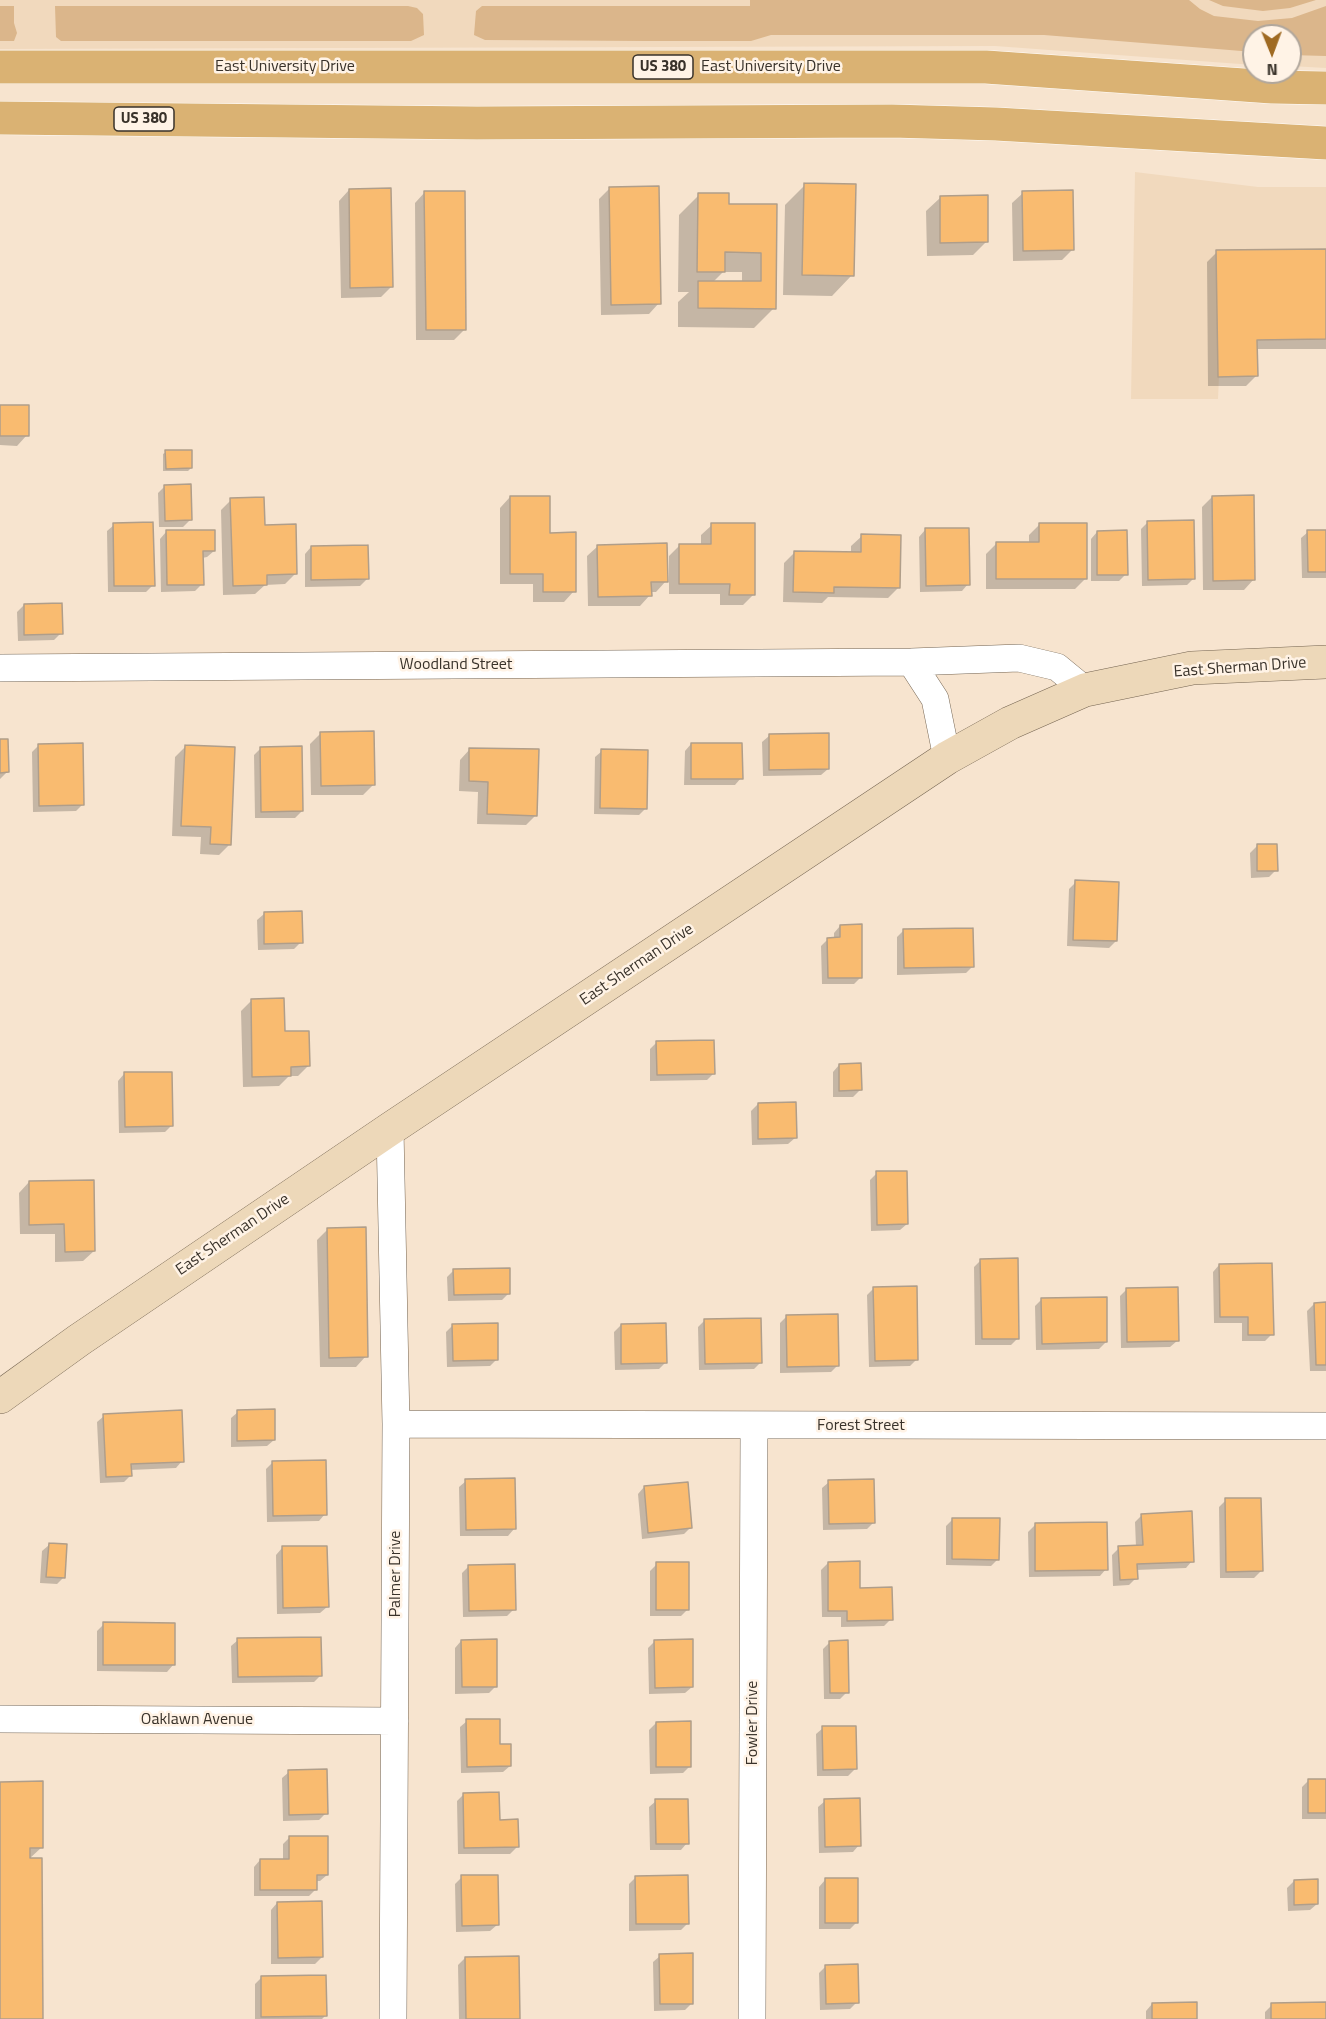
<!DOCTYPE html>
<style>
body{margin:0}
#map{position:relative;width:1326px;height:2019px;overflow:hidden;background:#f7e4cf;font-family:"Titillium Web",sans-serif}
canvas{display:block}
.north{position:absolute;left:1242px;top:24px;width:60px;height:60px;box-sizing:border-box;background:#fff3e6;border:2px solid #b0a69b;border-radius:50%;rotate:179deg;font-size:16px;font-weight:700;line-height:24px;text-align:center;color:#39322a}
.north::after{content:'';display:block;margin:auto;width:21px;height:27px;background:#9f6a22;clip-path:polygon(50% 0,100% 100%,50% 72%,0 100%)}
</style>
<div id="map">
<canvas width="1326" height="2019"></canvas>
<div class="north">N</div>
</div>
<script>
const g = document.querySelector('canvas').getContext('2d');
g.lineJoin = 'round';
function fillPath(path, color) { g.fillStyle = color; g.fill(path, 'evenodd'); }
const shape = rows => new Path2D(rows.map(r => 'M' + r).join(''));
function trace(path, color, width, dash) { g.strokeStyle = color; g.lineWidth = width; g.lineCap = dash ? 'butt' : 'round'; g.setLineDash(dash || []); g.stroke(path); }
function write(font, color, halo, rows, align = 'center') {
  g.font = font + ' "Titillium Web",sans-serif'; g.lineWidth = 5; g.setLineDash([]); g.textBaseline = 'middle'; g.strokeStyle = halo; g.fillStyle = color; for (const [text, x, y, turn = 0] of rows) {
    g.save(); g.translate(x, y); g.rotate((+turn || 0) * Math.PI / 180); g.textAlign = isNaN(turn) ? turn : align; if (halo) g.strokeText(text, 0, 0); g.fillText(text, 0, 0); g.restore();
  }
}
fillPath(shape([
 [0,0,1326,0,1326,68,1290,66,1290,36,1254,36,1254,65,995,46,0,49],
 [1135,172,1258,187,1326,187,1326,339,1257,340,1258,376,1219,377,1218,399,1131,399]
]), '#f1d9bd');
fillPath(shape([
 [750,0,1189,0,1200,9,1214,16,1258,21,1292,18,1326,6,1326,56,1290,55,1290,36,1254,36,1254,52,1044,35,771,35,751,41,645,41,485,40,474,35,476,11,482,6,750,6],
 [1209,0,1316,0,1290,8,1263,11,1223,6],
 [0,6,14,6,14,23,17,33,14,41,0,41],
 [55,6,408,6,417,8,423,14,424,35,411,41,61,41,56,37]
]), '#dbb68b');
fillPath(shape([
 [805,185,852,275,832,296,783,295,785,205],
 [609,189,659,303,649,314,601,315,599,199],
 [349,190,391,287,381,297,341,298,339,201],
 [425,192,465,329,454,340,416,340,415,203],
 [1023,193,1072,250,1062,260,1013,261,1012,203],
 [699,195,728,205,775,206,774,308,754,328,678,327,678,302,689,292,678,292,679,215],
 [723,272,742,272,742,283,713,282],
 [940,198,987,241,973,255,927,256,926,211],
 [1326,251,1326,349,1256,349,1256,376,1246,386,1208,386,1207,262,1217,252],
 [0,407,27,435,17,446,0,445],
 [166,452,191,468,188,471,163,471,163,454],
 [165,486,190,520,183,527,159,527,158,493],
 [510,497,548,534,574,591,564,602,533,602,533,584,500,584,500,508],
 [1212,497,1254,579,1244,590,1203,590,1202,507],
 [231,500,263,526,295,574,285,584,265,585,255,594,223,595,221,510],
 [1148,522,1194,578,1187,585,1142,586,1141,529],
 [114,525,153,585,146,592,108,592,107,531],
 [712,525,753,595,743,605,720,605,720,594,669,594,669,556,679,546,701,545,701,535],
 [1039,525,1086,578,1075,589,986,589,986,554,996,544,1029,543,1029,535],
 [925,530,968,584,962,591,920,592,919,537],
 [1326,531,1326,578,1302,578,1301,538,1308,532],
 [166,532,214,551,207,557,202,558,202,584,195,591,161,592,160,539],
 [1097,532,1126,574,1119,581,1091,581,1091,539],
 [862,536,899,587,888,598,828,597,822,603,783,602,784,563,795,552,851,553,851,546],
 [598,546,666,581,656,592,650,592,650,595,640,606,588,606,587,556],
 [311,547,367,579,360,586,305,587,305,554],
 [24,605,61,633,54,640,18,641,17,612],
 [320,734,374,784,363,795,311,795,310,744],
 [769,736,828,769,821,775,763,776,762,742],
 [0,741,7,772,0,779],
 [691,744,741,778,735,785,684,785,685,751],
 [39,745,83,804,76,811,33,812,32,752],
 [185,747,230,844,219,855,200,854,201,837,172,836,175,757],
 [261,748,302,811,295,818,255,818,254,755],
 [470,749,536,815,526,825,477,824,478,792,459,791,460,760],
 [602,751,646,808,639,815,594,814,595,757],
 [1257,846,1276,870,1269,877,1251,878,1250,853],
 [1076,882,1116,941,1109,948,1067,946,1069,889],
 [264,914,301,942,294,949,258,950,257,920],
 [840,926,861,977,854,984,822,984,821,946,828,939,834,939,834,933],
 [904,930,972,967,966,973,897,975,897,937],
 [252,1000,308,1066,298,1076,289,1076,279,1086,243,1087,241,1011],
 [657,1042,713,1074,707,1080,650,1081,650,1049],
 [839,1065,860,1090,853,1097,833,1097,833,1072],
 [124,1074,172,1125,165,1132,119,1133,118,1081],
 [758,1104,795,1138,788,1144,752,1145,751,1111],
 [877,1173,907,1224,900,1230,871,1231,870,1180],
 [29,1182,94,1251,83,1261,55,1262,55,1234,20,1234,19,1193],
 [328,1229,366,1356,356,1367,320,1367,317,1240],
 [981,1260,1018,1338,1011,1345,975,1345,974,1267],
 [1219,1265,1272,1334,1265,1341,1242,1341,1242,1323,1214,1323,1213,1272],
 [454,1270,509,1293,502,1300,448,1301,447,1277],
 [874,1288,917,1359,910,1366,869,1367,867,1295],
 [1127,1289,1177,1341,1170,1347,1121,1348,1120,1296],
 [1042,1299,1106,1342,1099,1349,1036,1350,1035,1306],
 [1314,1304,1326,1304,1326,1371,1310,1371,1307,1311],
 [786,1317,838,1365,831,1372,780,1373,780,1323],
 [705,1320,761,1362,754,1369,699,1370,698,1327],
 [453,1325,497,1359,490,1366,447,1367,446,1332],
 [621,1325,666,1362,659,1369,615,1370,614,1332],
 [238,1412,274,1440,267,1446,231,1447,231,1418],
 [104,1416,182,1461,176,1468,130,1470,130,1476,124,1482,100,1483,97,1422],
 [273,1462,325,1514,319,1521,267,1522,266,1469],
 [466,1481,514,1529,508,1536,460,1536,459,1487],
 [829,1482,873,1523,867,1529,823,1530,822,1488],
 [644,1487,691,1527,684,1534,642,1539,638,1494],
 [1226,1500,1261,1571,1254,1578,1220,1578,1219,1507],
 [1142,1515,1192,1561,1186,1568,1136,1570,1136,1578,1129,1585,1113,1586,1112,1555,1119,1548,1136,1547,1135,1522],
 [953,1519,998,1559,991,1566,946,1565,946,1526],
 [1035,1525,1106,1569,1100,1576,1029,1577,1028,1532],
 [49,1545,64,1577,57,1584,40,1583,42,1551],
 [282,1548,327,1607,320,1613,277,1614,276,1555],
 [828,1563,891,1619,884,1626,841,1627,841,1617,822,1617,821,1570],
 [657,1564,688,1609,681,1616,650,1616,650,1571],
 [469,1566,514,1609,507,1616,463,1617,462,1573],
 [104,1624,173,1665,167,1672,97,1671,97,1631],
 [238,1640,321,1675,314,1682,232,1683,231,1646],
 [461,1641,496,1686,489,1693,455,1694,455,1648],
 [655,1641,692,1687,685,1693,649,1694,648,1648],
 [830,1642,847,1692,840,1699,824,1699,823,1649],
 [467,1721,499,1745,510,1766,503,1772,461,1773,460,1727],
 [656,1723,690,1766,683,1773,650,1774,649,1730],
 [823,1728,855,1769,848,1776,817,1776,816,1734],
 [289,1772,326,1813,319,1820,283,1821,282,1778],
 [1309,1780,1326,1781,1326,1819,1302,1819,1302,1787],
 [0,1783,42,1847,29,1859,42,2019,0,2019],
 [464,1794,498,1821,517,1847,510,1854,458,1854,457,1801],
 [656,1801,687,1843,681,1850,650,1850,649,1807],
 [825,1801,859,1845,853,1852,819,1853,818,1807],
 [290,1837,327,1875,320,1881,316,1881,316,1889,309,1896,254,1896,254,1867,260,1860,283,1860,283,1844],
 [462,1877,497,1925,490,1931,456,1932,455,1884],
 [635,1878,688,1923,681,1930,629,1931,629,1884],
 [825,1880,857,1922,850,1929,819,1929,819,1887],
 [1294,1881,1317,1904,1310,1910,1288,1911,1287,1888],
 [277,1903,322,1957,315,1964,271,1964,271,1910],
 [660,1956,692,2003,685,2010,654,2011,653,1962],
 [465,1958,518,2019,459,2019,458,1965],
 [826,1966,857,2002,850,2009,820,2010,819,1973],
 [261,1978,325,2016,322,2019,255,2019,255,1984],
 [1152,2004,1196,2019,1146,2019,1146,2011],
 [1326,2004,1326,2019,1265,2019,1265,2012,1272,2005]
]), '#0003');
const building = shape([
 [804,183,856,184,854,276,802,275,804,183],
 [659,186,661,304,611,305,609,187,659,186],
 [391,188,393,287,350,288,349,189,391,188],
 [1073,190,1074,250,1023,251,1022,191,1073,190],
 [424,191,465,191,466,330,426,330,424,191],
 [698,193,729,193,729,204,777,204,776,309,698,308,698,281,761,281,761,253,725,252,725,272,697,272,698,193],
 [988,195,988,242,940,243,940,196,988,195],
 [1326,249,1326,339,1257,340,1258,376,1218,377,1216,250,1326,249],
 [0,405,29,405,29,436,0,436,0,405],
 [165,450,192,450,192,468,166,469,165,450],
 [191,484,192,520,165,521,164,485,191,484],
 [1254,495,1255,580,1213,581,1212,496,1254,495],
 [510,496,550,496,550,533,576,532,576,592,543,592,543,574,510,574,510,496],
 [264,497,265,525,296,524,297,574,267,575,267,585,233,586,230,498,264,497],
 [1194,520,1195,579,1148,580,1147,521,1194,520],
 [153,522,155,586,114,586,113,523,153,522],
 [711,523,755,523,755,595,729,595,730,584,679,584,679,544,711,544,711,523],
 [1039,523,1087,523,1087,579,996,579,996,542,1039,542,1039,523],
 [925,528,969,528,970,585,926,586,925,528],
 [166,530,215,530,215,551,203,551,204,585,167,585,166,530],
 [1127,530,1128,575,1097,575,1097,531,1127,530],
 [1307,530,1326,530,1326,572,1308,572,1307,530],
 [861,534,901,535,900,588,834,587,834,593,793,592,794,551,861,552,861,534],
 [667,543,668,582,651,582,652,596,598,597,597,545,667,543],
 [368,545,369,579,311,580,311,546,368,545],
 [62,603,63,634,24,635,24,604,62,603],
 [374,731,375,785,321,786,320,732,374,731],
 [829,733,829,769,769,770,769,734,829,733],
 [0,739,8,739,9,772,0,773,0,739],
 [83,743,84,805,39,806,38,744,83,743],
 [691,743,742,743,743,779,691,779,691,743],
 [185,745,235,747,231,845,210,844,211,827,181,826,185,745],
 [302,746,303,811,261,812,260,747,302,746],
 [469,748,539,749,537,816,487,814,488,782,469,781,469,748],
 [601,749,648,750,647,809,600,808,601,749],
 [1257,844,1277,844,1278,871,1257,871,1257,844],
 [1075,880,1119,882,1117,941,1073,940,1075,880],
 [302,911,303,943,264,944,264,912,302,911],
 [862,924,862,978,828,978,827,938,840,937,840,925,862,924],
 [973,928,974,967,904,968,903,929,973,928],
 [284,998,285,1031,309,1031,310,1066,291,1067,291,1076,252,1077,251,999,284,998],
 [714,1040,715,1074,657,1075,656,1041,714,1040],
 [861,1063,862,1090,839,1091,839,1064,861,1063],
 [124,1072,172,1072,173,1126,125,1127,124,1072],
 [796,1102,797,1138,758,1139,758,1103,796,1102],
 [876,1171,907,1171,908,1224,877,1225,876,1171],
 [94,1180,95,1251,65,1252,64,1224,29,1225,29,1181,94,1180],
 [366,1227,368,1357,329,1358,327,1228,366,1227],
 [1018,1258,1019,1339,982,1339,980,1259,1018,1258],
 [1272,1263,1274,1335,1248,1335,1248,1317,1220,1317,1219,1264,1272,1263],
 [510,1268,510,1294,454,1295,453,1269,510,1268],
 [917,1286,918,1360,875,1361,873,1287,917,1286],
 [1178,1287,1179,1341,1127,1342,1126,1288,1178,1287],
 [1107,1297,1107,1342,1042,1344,1041,1298,1107,1297],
 [1326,1302,1326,1365,1316,1365,1314,1303,1326,1302],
 [838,1314,839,1366,787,1367,786,1315,838,1314],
 [761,1318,762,1363,705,1364,704,1319,761,1318],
 [498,1323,498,1360,453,1361,452,1324,498,1323],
 [666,1323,667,1363,621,1364,621,1324,666,1323],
 [275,1409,275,1440,237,1441,237,1410,275,1409],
 [182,1410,184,1462,131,1464,132,1476,106,1477,103,1414,182,1410],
 [326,1460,327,1515,273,1516,272,1461,326,1460],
 [515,1478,516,1529,466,1530,465,1479,515,1478],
 [874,1479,875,1523,829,1524,828,1480,874,1479],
 [688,1482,692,1528,648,1533,644,1486,688,1482],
 [1225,1498,1261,1498,1263,1571,1226,1572,1225,1498],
 [1192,1511,1194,1562,1137,1564,1138,1579,1120,1580,1118,1546,1143,1545,1141,1514,1192,1511],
 [952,1518,1000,1518,999,1560,952,1559,952,1518],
 [1107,1522,1108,1570,1035,1571,1035,1523,1107,1522],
 [49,1543,67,1544,65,1578,46,1577,49,1543],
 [282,1546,327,1546,329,1607,283,1608,282,1546],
 [860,1561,860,1588,892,1587,893,1620,847,1621,847,1611,828,1611,828,1562,860,1561],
 [656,1562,689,1562,689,1610,656,1610,656,1562],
 [515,1564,516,1610,469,1611,468,1565,515,1564],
 [103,1622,175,1623,175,1665,103,1665,103,1622],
 [321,1637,322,1676,238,1677,237,1638,321,1637],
 [497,1639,497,1687,462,1687,461,1640,497,1639],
 [693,1639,693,1687,655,1688,654,1640,693,1639],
 [848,1640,849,1693,830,1693,829,1641,848,1640],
 [466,1719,500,1719,500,1744,511,1744,511,1766,467,1767,466,1719],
 [691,1721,691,1767,656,1767,656,1722,691,1721],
 [822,1726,856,1726,857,1769,823,1770,822,1726],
 [327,1769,328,1814,289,1815,288,1770,327,1769],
 [1308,1779,1326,1779,1326,1813,1308,1813,1308,1779],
 [43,1781,43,1848,30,1848,30,1858,42,1858,43,2019,0,2019,0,1782,43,1781],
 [499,1792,500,1820,518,1819,519,1847,464,1848,463,1793,499,1792],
 [860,1798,861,1846,825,1847,824,1799,860,1798],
 [655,1799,688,1799,689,1844,656,1844,655,1799],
 [289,1836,328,1836,328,1875,317,1875,317,1890,260,1890,260,1859,289,1859,289,1836],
 [461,1875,498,1875,499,1925,462,1926,461,1875],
 [688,1875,689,1924,636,1924,635,1876,688,1875],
 [825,1878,858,1878,858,1923,825,1923,825,1878],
 [1318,1879,1318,1904,1294,1905,1294,1880,1318,1879],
 [322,1901,323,1957,278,1958,277,1902,322,1901],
 [693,1953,693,2004,660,2004,659,1954,693,1953],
 [519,1956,520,2019,466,2019,465,1957,519,1956],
 [858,1964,859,2003,826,2004,825,1965,858,1964],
 [326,1975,327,2016,261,2017,261,1976,326,1975],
 [1197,2002,1197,2019,1152,2019,1152,2003,1197,2002],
 [1326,2002,1326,2019,1271,2019,1271,2003,1326,2002]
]);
fillPath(building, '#f9bb70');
trace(building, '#b09e8a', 1.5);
const minor = shape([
 [911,662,935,699,947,758],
 [0,668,911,662,1019,658,1057,667,1085,690],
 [390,1129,396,1424,393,2019],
 [396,1424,1326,1426],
 [0,1719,395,1721],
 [752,2019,754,1427]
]);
const secondary = shape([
 [0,1397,79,1340,390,1129,947,758,1010,723,1085,690,1192,668,1326,662]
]);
const primary = shape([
 [0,67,986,67,1272,87,1326,88],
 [0,118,477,123,892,121,996,124,1326,143]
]);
trace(minor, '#746451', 28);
trace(secondary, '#746451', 34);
trace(primary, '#fff', 34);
trace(minor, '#fff', 27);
trace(secondary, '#edd8b9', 33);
trace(primary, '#dab273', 33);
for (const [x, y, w] of [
 [663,67,60],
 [144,119,60]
]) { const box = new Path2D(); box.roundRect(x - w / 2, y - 12, w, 24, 4.5); g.fillStyle = '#fff3e6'; g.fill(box); trace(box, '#39322a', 1.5); }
write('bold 15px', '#39322a', null, [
 ["US 380",663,67],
 ["US 380",144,119]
]);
write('16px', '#39322a', '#fff3e6', [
 ["East University Drive",285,67],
 ["East University Drive",771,67],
 ["Woodland Street",456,665],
 ["East Sherman Drive",1240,668,-4],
 ["East Sherman Drive",637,965,-34],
 ["East Sherman Drive",233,1235,-34],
 ["Forest Street",861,1426],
 ["Palmer Drive",396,1574,-90],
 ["Oaklawn Avenue",197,1720],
 ["Fowler Drive",753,1723,-90]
]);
</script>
